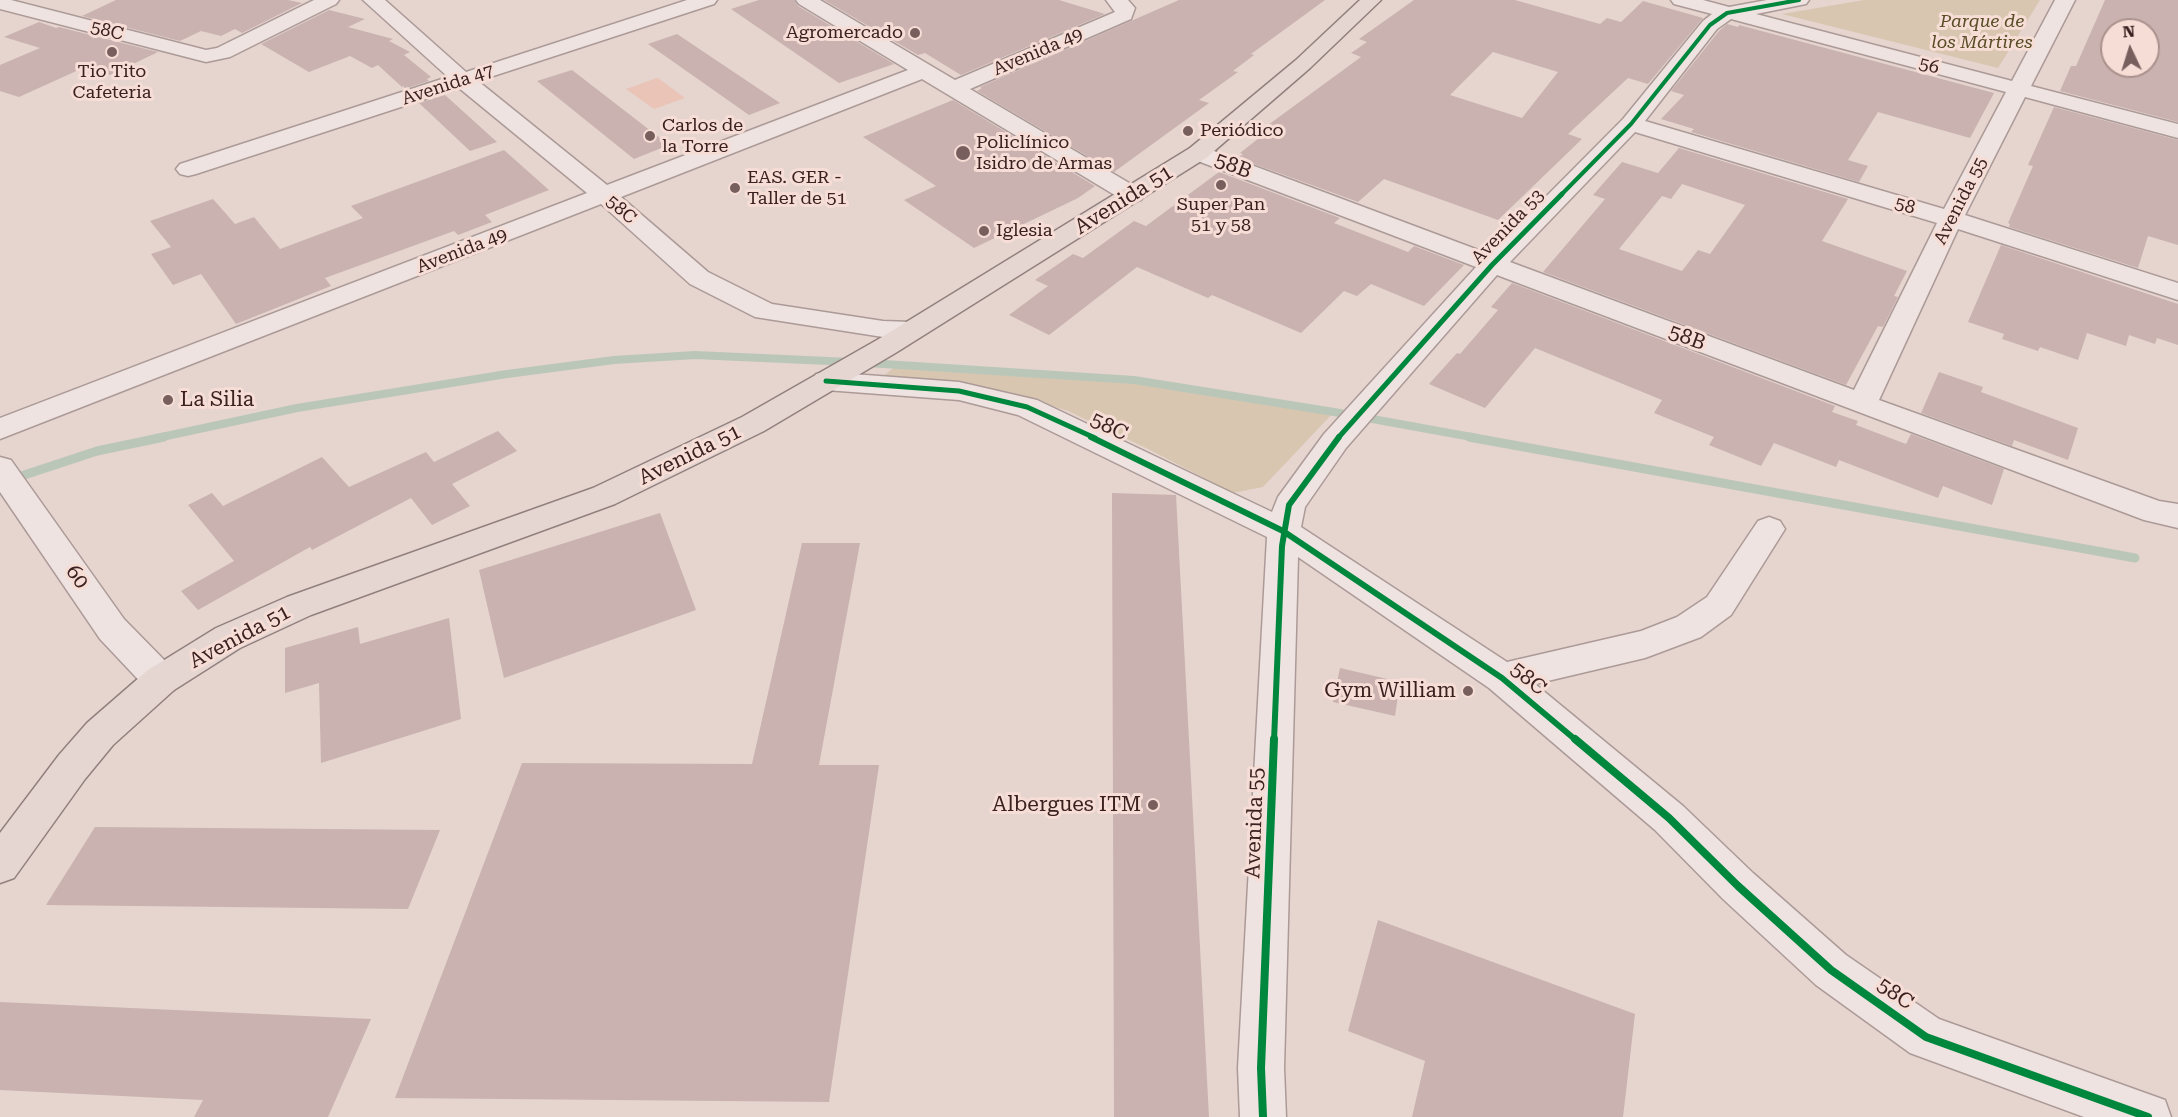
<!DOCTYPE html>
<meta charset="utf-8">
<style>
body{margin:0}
#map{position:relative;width:2178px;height:1117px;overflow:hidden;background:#e6d4cf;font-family:"Roboto Serif",serif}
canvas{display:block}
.north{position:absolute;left:2100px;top:18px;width:60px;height:60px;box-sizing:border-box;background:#f6ddd5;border:2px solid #ab918c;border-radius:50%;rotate:356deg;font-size:16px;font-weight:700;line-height:24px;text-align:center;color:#3a201f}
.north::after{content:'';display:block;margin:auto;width:21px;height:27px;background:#765f5d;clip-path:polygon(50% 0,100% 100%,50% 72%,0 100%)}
</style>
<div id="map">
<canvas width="2178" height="1117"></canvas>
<div class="north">N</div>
</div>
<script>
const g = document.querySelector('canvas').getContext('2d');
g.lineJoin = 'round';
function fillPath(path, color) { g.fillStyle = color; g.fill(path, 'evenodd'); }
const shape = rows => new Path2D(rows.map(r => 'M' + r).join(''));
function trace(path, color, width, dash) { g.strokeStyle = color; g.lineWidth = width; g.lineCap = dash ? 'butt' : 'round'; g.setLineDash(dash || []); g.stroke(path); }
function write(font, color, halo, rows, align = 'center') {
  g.font = font + ' "Roboto Serif",serif'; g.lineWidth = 6; g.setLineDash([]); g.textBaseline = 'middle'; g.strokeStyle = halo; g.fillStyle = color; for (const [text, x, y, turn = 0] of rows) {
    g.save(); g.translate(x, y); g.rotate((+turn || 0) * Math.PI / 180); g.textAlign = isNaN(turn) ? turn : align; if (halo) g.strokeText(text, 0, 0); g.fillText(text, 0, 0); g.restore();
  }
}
fillPath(shape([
 [1864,0,2040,0,1998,68,1782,14],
 [897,365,1134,380,1334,412,1263,487,1233,493,1148,449,1068,411,1031,399,878,380]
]), '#d8c6b1');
fillPath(shape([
 [657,78,658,78,685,98,654,109,626,89]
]), '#e9c4b7');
trace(shape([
 [868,363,1134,380,1334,412,1477,438],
 [157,438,297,408,507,374,614,360,695,355,851,362]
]), '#bac7b8', 8);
trace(shape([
 [1469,437,2135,558],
 [0,483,97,451,164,437]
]), '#bac7b8', 9);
fillPath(shape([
 [116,0,288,0,302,3,242,33,235,29,221,36,201,31,180,41,82,16],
 [759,0,794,0,798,6,894,64,839,83,731,9],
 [824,0,1059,0,1105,14,961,75,925,53,918,55],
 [1179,0,1325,0,1251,54,1254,55,1233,71,1238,72,1199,100,1209,103,1114,172,977,91,982,88,980,87],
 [1414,0,1515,0,1600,24,1607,18,1621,22,1643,1,1703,18,1648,84,1628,78,1568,134,1582,139,1498,220,1384,179,1358,202,1238,158,1243,154,1240,153,1259,138,1253,136,1361,57,1351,53,1367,42,1359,39],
 [1493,52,1558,72,1522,118,1450,95],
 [2105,0,2178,0,2178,122,2060,91,2071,66,2076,66],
 [2112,30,2148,30,2148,66,2112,66],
 [329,10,365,19,348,27,393,39,389,41,410,52,404,55,431,77,427,79,429,81,404,89,404,86,402,87,378,65,372,68,350,56,309,72,261,44],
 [39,22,56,28,59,27,158,52,110,75,83,68,19,97,0,91,0,65,40,48,4,37],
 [1727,24,1738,27,1739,25,1994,93,1970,138,1878,112,1848,160,1868,166,1859,182,1691,132,1694,129,1661,119,1684,95,1671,91,1719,31],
 [677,34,780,103,749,115,648,44],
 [572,70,669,145,634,159,537,81],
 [445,95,497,142,470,151,419,103],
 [953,100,1095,186,1078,198,974,248,904,200,936,186,863,137],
 [2054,107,2178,140,2178,245,2148,236,2138,268,2009,227,2010,224,2008,223,2033,166,2028,165],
 [1679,148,1848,199,1822,241,1907,271,1894,296,1898,297,1883,327,1878,326,1846,385,1543,272,1605,199,1593,195,1622,162,1658,173],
 [1682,184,1745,205,1710,254,1698,250,1682,271,1619,249,1662,196,1671,199],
 [504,150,549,190,485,215,492,222,458,235,454,231,325,278,331,286,236,324,201,274,173,285,151,254,171,247,150,221,213,199,235,224,254,217,280,249,363,218,351,206],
 [1219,172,1340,218,1334,223,1408,252,1414,246,1464,265,1424,306,1371,284,1357,296,1344,291,1301,333,1212,295,1208,298,1137,267,1049,335,1009,315,1048,286,1035,280,1073,254,1083,258,1134,221,1146,226],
 [2001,245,2178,304,2178,345,2157,338,2155,344,2129,335,2126,346,2087,333,2078,360,2040,347,2038,351,2002,339,2004,334,1968,322],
 [1512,283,1835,406,1832,412,1858,421,1856,425,1906,444,1911,434,2004,469,1992,505,1943,486,1938,498,1839,460,1836,467,1774,443,1761,466,1709,445,1714,437,1654,413,1662,400,1535,348,1485,408,1429,384,1457,353,1460,354,1498,310,1491,307],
 [1939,372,1983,387,1981,392,2078,428,2068,460,2014,440,2012,446,1921,413],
 [498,431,517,451,452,484,470,506,432,525,411,498,312,550,310,547,198,610,181,591,234,561,188,505,212,493,223,506,322,457,349,487,426,452,434,462],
 [1112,493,1176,495,1209,1117,1114,1117],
 [660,513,696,610,504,678,479,570],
 [802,543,860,543,819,765,879,765,829,1102,395,1098,522,763,752,764],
 [449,618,461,719,321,763,319,683,285,693,285,648,358,627,360,644],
 [1340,668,1400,682,1395,716,1333,702],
 [95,827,440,830,408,909,46,905],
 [1378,920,1635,1014,1623,1117,1412,1117,1425,1061,1348,1031],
 [0,1002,371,1019,328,1117,194,1117,203,1100,0,1090]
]), '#c9b2b0');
const minor = shape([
 [0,0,11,0,206,50,217,48,314,0,339,0,336,4,230,57,206,62,0,9,0,0],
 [363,0,385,0,466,72,687,0,717,0,714,4,478,81,607,185,908,70,799,4,796,0,820,0,955,80,1115,12,1106,0,1128,0,1135,8,1131,19,970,89,1141,190,1144,195,1141,200,1132,202,1123,200,922,79,621,197,708,272,772,304,883,321,911,322,921,324,925,330,921,336,911,338,883,337,755,317,690,284,601,204,0,439,0,418,587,193,459,88,196,174,188,176,180,174,176,169,180,164,448,77,363,0],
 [1671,0,1703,0,1729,7,1767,0,1809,0,1806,4,1756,14,2012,81,2055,0,2075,0,2031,86,2178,124,2178,138,2025,97,1965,215,2178,283,2178,300,1958,229,1879,400,2159,501,2178,504,2178,528,2144,520,1497,275,1346,448,1305,507,1301,527,1507,662,1641,631,1677,617,1707,597,1758,521,1769,517,1780,521,1785,529,1731,615,1701,637,1645,658,1535,684,1683,806,1753,873,1846,955,1939,1019,2165,1100,2171,1117,2084,1117,1910,1053,1816,985,1723,899,1655,830,1489,688,1298,557,1284,1068,1286,1117,1240,1117,1238,1068,1267,537,1018,415,959,400,826,390,816,388,812,381,816,374,826,372,959,382,1037,400,1272,512,1278,497,1324,434,1476,267,1190,158,1186,153,1190,148,1198,146,1206,148,1489,254,1623,119,1703,21,1712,14,1674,4,1671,0],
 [1731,19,2006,92,1944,209,1645,121,1717,29,1731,19],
 [1635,132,1937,223,1854,390,1510,262,1635,132],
 [0,457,11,460,124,619,174,670,179,680,174,690,161,695,148,690,100,639,0,492,0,457]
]);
const major = shape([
 [1360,0,1381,0,1310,68,1206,158,897,352,764,431,615,504,311,615,240,648,174,690,113,745,85,779,14,878,0,883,0,833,59,755,87,723,148,670,216,628,287,597,593,488,742,417,877,340,1190,148,1296,60,1360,0]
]);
trace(minor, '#ab9a97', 3);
trace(major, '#91807e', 3);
fillPath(minor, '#eee3e0');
fillPath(major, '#e5d6d2');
trace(shape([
 [1561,195,1631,124,1710,25,1727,13,1799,0]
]), '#00873e', 4);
trace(shape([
 [826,381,959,391,1027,407,1095,438],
 [1338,438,1492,265,1562,194]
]), '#00873e', 5);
trace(shape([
 [1091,437,1283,531,1502,678,1577,741],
 [1274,741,1282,546,1289,505,1339,437]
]), '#00873e', 6);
trace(shape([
 [1575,739,1669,818,1738,886,1831,970,1926,1037,2148,1117],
 [1263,1117,1261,1068,1274,739]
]), '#00873e', 8);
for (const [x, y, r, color] of [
 [915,33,6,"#765f5d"],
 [112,52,6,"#765f5d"],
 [1188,131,6,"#765f5d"],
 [650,136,6,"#765f5d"],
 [963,153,8,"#765f5d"],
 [1221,185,6,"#765f5d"],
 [735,188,6,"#765f5d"],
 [984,231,6,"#765f5d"],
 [168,400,6,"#765f5d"],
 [1468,691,6,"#765f5d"],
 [1153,805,6,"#765f5d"]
]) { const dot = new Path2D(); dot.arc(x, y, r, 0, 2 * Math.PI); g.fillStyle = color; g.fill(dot); trace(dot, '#f6ddd5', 2); }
write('italic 18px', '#574c25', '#f6ddd5', [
 ["Parque de",1982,22],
 ["los Mártires",1982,43]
]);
write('18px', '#3a201f', '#f6ddd5', [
 ["58C",107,31,14],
 ["Avenida 49",1038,52,-23],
 ["56",1929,66,15],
 ["Avenida 47",448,85,-18],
 ["Avenida 55",1961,201,-63],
 ["58",1905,206,17],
 ["58C",621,210,41],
 ["Avenida 53",1508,227,-46],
 ["Avenida 49",462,251,-21]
]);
write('18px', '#3a201f', '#f6ddd5', [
 ["Agromercado",903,33,"right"],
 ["Tio Tito",112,72,"center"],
 ["Cafeteria",112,93,"center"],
 ["Carlos de",662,126],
 ["la Torre",662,147],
 ["Periódico",1200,131],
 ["Policlínico",976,143],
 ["Isidro de Armas",976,164],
 ["EAS. GER -",747,178],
 ["Taller de 51",747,199],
 ["Super Pan",1221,205,"center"],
 ["51 y 58",1221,226,"center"],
 ["Iglesia",996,231]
], 'left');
write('21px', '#3a201f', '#f6ddd5', [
 ["58B",1233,166,21],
 ["Avenida 51",1124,200,-32],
 ["58B",1687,338,20],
 ["58C",1109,427,26],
 ["Avenida 51",690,455,-26],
 ["60",77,577,55],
 ["Avenida 51",240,637,-28],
 ["58C",1528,679,39],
 ["Avenida 55",1255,823,-88],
 ["58C",1895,994,35]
]);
write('21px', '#3a201f', '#f6ddd5', [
 ["La Silia",180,400,"left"],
 ["Gym William",1456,691],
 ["Albergues ITM",1141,805]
], 'right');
</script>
